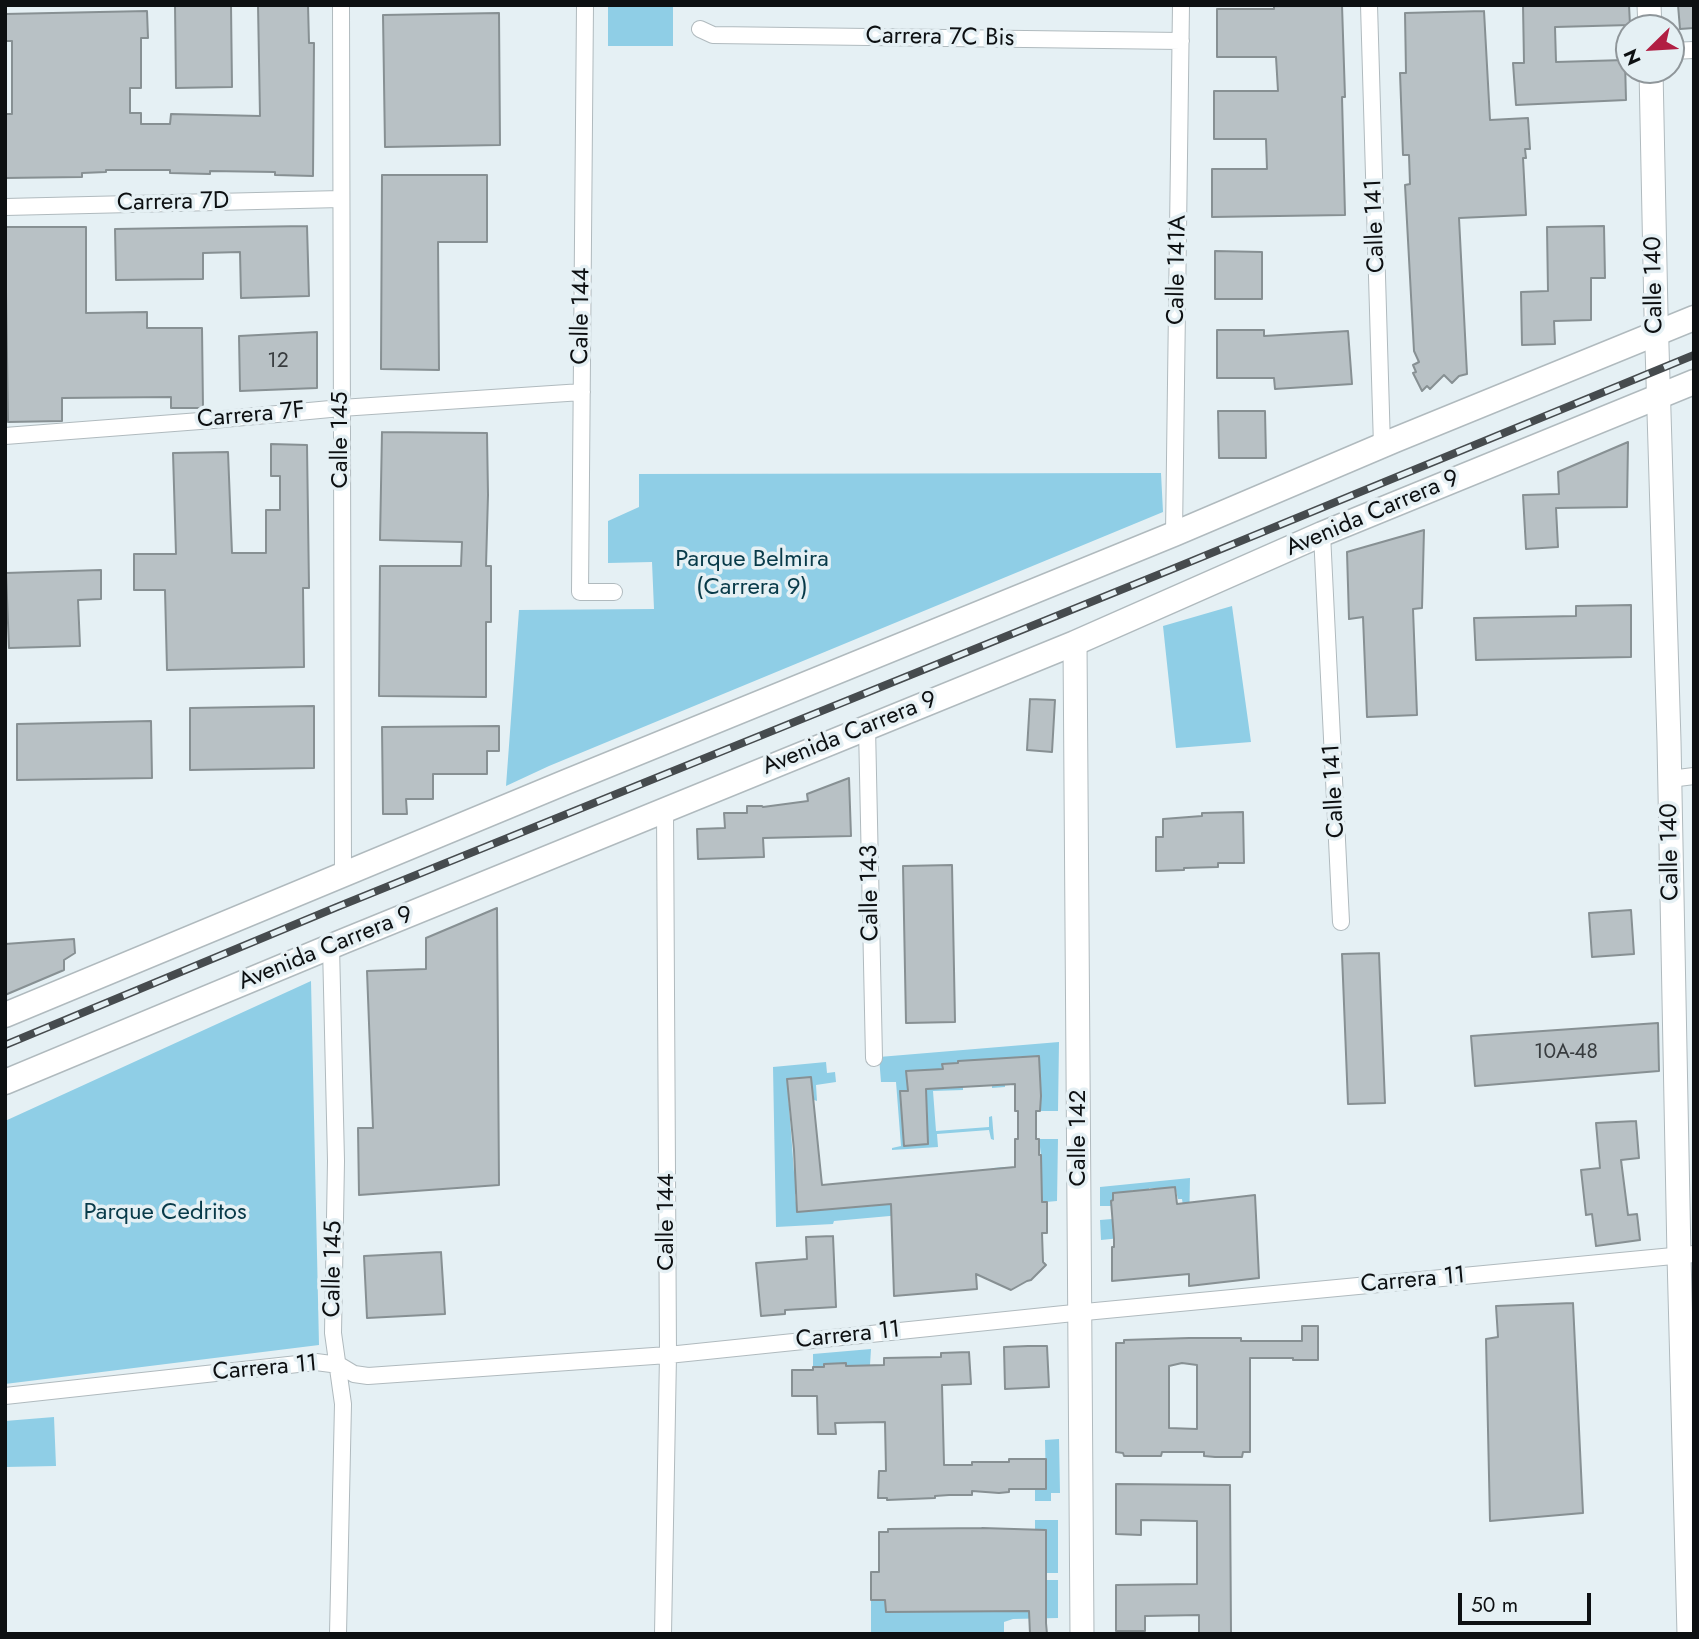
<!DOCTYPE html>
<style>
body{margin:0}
#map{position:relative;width:1699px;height:1639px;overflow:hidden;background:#e5f0f4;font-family:Jost,sans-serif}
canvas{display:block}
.frame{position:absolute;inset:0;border:7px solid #0d1012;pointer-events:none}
.north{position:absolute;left:1615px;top:14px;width:70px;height:70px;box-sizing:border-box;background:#e5f0f4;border:2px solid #8f969a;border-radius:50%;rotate:246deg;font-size:19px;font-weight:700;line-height:28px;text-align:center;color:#0d1012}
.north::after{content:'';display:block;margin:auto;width:24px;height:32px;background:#b11e43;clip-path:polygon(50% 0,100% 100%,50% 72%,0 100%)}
.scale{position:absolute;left:1458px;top:1593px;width:133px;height:32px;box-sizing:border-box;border:4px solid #0d1012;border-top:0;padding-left:9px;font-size:21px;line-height:24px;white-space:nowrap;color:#0d1012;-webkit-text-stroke:5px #e5f0f4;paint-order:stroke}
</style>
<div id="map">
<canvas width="1699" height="1639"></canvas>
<div class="frame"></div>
<div class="north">N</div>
<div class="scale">50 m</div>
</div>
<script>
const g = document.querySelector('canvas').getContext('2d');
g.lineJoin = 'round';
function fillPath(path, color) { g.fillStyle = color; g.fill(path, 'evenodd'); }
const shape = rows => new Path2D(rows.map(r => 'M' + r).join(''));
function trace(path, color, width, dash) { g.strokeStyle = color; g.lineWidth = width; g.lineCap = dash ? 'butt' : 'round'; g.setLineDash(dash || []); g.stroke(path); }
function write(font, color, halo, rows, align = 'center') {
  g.font = font + ' Jost,sans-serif'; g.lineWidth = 7; g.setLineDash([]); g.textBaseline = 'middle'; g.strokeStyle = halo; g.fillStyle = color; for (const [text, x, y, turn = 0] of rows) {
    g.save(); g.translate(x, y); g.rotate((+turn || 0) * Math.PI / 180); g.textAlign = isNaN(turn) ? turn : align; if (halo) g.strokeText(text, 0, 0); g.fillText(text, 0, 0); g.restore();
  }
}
fillPath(shape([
 [608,5,673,5,673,46,608,46],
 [1161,473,1163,512,549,766,506,786,519,610,654,609,652,562,608,563,608,521,639,507,639,474],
 [1232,606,1251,742,1176,748,1163,626],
 [311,981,319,1345,5,1384,5,1121],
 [1059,1042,1058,1111,1040,1111,1040,1073,1039,1056,1015,1057,1015,1081,1005,1081,1005,1087,992,1088,992,1085,958,1063,943,1064,943,1069,911,1091,901,1091,904,1146,928,1144,927,1106,922,1090,944,1080,944,1088,963,1087,963,1090,933,1091,936,1131,989,1127,989,1117,992,1116,994,1140,991,1139,989,1130,937,1134,938,1147,892,1150,892,1148,901,1146,896,1082,881,1082,879,1057],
 [826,1062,827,1073,835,1072,836,1082,816,1085,817,1101,814,1100,811,1077,787,1079,794,1172,796,1173,798,1193,795,1194,797,1211,873,1206,994,1168,1005,1167,1005,1170,1015,1170,1041,1155,1039,1139,1058,1139,1057,1201,834,1221,833,1224,776,1227,773,1067],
 [1190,1178,1189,1231,1101,1240,1100,1220,1184,1213,1182,1199,1178,1199,1175,1187,1164,1188,1164,1190,1157,1190,1156,1188,1149,1188,1149,1190,1132,1190,1131,1193,1113,1193,1112,1206,1100,1206,1100,1187],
 [871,1349,870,1365,846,1366,824,1364,824,1367,813,1367,813,1354],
 [54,1417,56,1466,5,1467,5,1421],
 [1059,1439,1060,1493,1051,1493,1051,1501,1035,1501,1035,1489,1046,1488,1045,1440],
 [1035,1520,1058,1520,1058,1573,1046,1573,1046,1529,1035,1529],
 [1045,1580,1058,1580,1058,1618,1013,1619,1004,1622,1004,1634,871,1634,871,1600,885,1600,886,1612,915,1612]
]), '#8fcee6');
const building = shape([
 [175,5,231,5,232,87,176,88,175,5],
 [258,5,308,5,309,43,314,43,313,176,275,175,275,172,210,171,210,174,170,173,170,170,106,170,106,172,82,173,82,177,5,178,5,114,12,114,12,41,6,41,5,14,147,11,148,38,141,38,141,88,130,88,130,113,141,113,141,124,170,124,171,114,260,116,258,5],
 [1274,5,1342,5,1345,97,1342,97,1345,215,1212,217,1212,169,1267,169,1266,139,1214,139,1214,91,1278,91,1276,57,1217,57,1217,9,1274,9,1274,5],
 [1523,5,1629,5,1630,25,1555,27,1556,62,1625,60,1626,100,1516,105,1513,63,1524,63,1523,5],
 [1678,5,1694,5,1694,28,1680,29,1678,5],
 [1484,11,1490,120,1528,118,1530,149,1525,149,1526,158,1523,158,1526,215,1459,218,1467,374,1459,376,1452,383,1444,375,1430,389,1427,386,1422,391,1413,373,1416,372,1413,365,1419,362,1414,351,1405,185,1410,184,1409,155,1403,155,1400,73,1406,73,1405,13,1484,11],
 [499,13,500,145,385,147,383,15,499,13],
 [382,175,487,175,487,242,438,242,439,370,381,369,382,175],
 [307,226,309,296,241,298,240,252,203,253,203,279,116,280,115,229,307,226],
 [1604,226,1605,278,1591,278,1591,320,1554,321,1555,344,1522,345,1521,292,1548,291,1547,227,1604,226],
 [5,227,86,227,86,313,147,312,147,328,202,328,203,408,171,408,171,397,62,398,62,421,8,422,5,227],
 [1215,251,1262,252,1262,299,1215,299,1215,251],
 [1217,330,1264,330,1264,336,1348,331,1352,384,1275,389,1274,378,1217,378,1217,330],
 [317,332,317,388,240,391,239,336,317,332],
 [1218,411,1265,411,1266,458,1219,458,1218,411],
 [382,432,487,433,488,495,486,566,491,566,491,622,486,622,486,697,379,696,380,566,461,566,462,542,380,540,382,432],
 [1628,442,1627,507,1556,508,1558,547,1526,549,1523,495,1559,494,1558,472,1628,442],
 [271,444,307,445,309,588,303,588,304,667,167,670,165,590,134,590,134,554,176,554,173,453,228,452,232,553,266,553,266,510,280,510,280,476,271,476,271,444],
 [1424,530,1422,608,1413,609,1417,715,1367,717,1363,617,1349,619,1347,552,1424,530],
 [101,570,101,599,78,600,80,646,9,648,6,573,101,570],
 [1631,605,1631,657,1476,660,1474,618,1576,616,1576,606,1631,605],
 [1030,699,1055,700,1052,752,1027,750,1030,699],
 [314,706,314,768,190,770,190,708,314,706],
 [151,721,152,778,17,780,17,724,151,721],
 [499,726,499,751,487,751,487,774,433,774,433,799,406,799,407,814,383,814,382,727,499,726],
 [849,778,851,836,763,838,764,857,698,859,697,829,725,828,724,813,747,813,747,806,762,806,763,807,808,801,807,794,849,778],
 [1243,812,1244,863,1218,863,1218,867,1184,868,1184,870,1156,871,1156,837,1163,837,1163,819,1202,816,1202,813,1243,812],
 [952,865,955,1022,906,1023,903,866,952,865],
 [497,908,499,1185,359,1195,358,1128,373,1128,367,971,426,969,426,938,497,908],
 [1631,910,1634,954,1592,957,1589,913,1631,910],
 [74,939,75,953,64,960,64,970,5,995,5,944,74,939],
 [1379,953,1385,1103,1348,1104,1342,954,1379,953],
 [1658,1023,1659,1071,1475,1086,1471,1036,1658,1023],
 [1039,1056,1041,1096,1040,1111,1036,1111,1036,1139,1039,1139,1039,1155,1041,1155,1042,1202,1047,1202,1047,1233,1042,1233,1043,1262,1046,1265,1031,1280,1027,1281,1011,1290,976,1274,977,1289,894,1296,891,1204,797,1212,794,1150,787,1079,811,1077,822,1185,886,1179,1015,1167,1015,1139,1018,1139,1018,1111,1015,1111,1015,1084,926,1089,928,1144,904,1146,900,1091,908,1091,906,1071,943,1069,942,1064,958,1063,958,1061,1039,1056],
 [1636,1121,1639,1158,1621,1160,1628,1215,1637,1214,1640,1240,1596,1246,1592,1214,1586,1215,1581,1170,1600,1168,1596,1123,1636,1121],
 [1175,1187,1177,1204,1255,1195,1259,1278,1189,1286,1189,1274,1112,1281,1112,1247,1114,1247,1114,1239,1111,1201,1113,1200,1113,1193,1175,1187],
 [833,1236,836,1307,785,1310,785,1314,761,1316,756,1263,807,1259,806,1237,833,1236],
 [441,1252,445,1314,367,1318,364,1256,441,1252],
 [1573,1303,1583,1513,1490,1521,1486,1339,1498,1337,1496,1306,1573,1303],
 [1302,1326,1318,1326,1318,1360,1293,1360,1293,1358,1250,1358,1250,1452,1243,1452,1242,1457,1215,1457,1204,1456,1204,1452,1162,1452,1161,1456,1124,1456,1123,1453,1116,1452,1116,1343,1124,1343,1124,1340,1189,1338,1241,1338,1241,1341,1302,1341,1302,1326],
 [1182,1363,1197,1365,1197,1429,1169,1428,1169,1366,1182,1363],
 [1028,1346,1047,1346,1049,1387,1005,1389,1004,1347,1028,1346],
 [969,1352,971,1384,942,1385,944,1465,972,1465,972,1462,1009,1462,1009,1459,1046,1459,1046,1489,1009,1489,1009,1492,999,1493,972,1491,972,1495,949,1495,935,1496,935,1498,887,1500,887,1498,878,1498,879,1471,886,1471,885,1422,835,1423,836,1434,818,1434,817,1396,792,1396,792,1370,813,1370,813,1367,824,1367,824,1364,846,1363,846,1366,884,1365,884,1358,941,1357,941,1353,969,1352],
 [1116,1484,1230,1485,1231,1634,1199,1634,1199,1615,1145,1616,1145,1631,1116,1631,1116,1585,1197,1584,1197,1521,1141,1520,1141,1535,1116,1534,1116,1484],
 [982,1528,1046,1530,1046,1623,1047,1634,1030,1634,1029,1611,886,1612,885,1600,871,1600,871,1572,879,1572,879,1532,888,1532,888,1529,982,1528]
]);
fillPath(building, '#b8c1c5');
trace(building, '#879093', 2);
const street = shape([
 [341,5,343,875],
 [585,5,580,592,614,592],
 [1369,5,1382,446],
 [700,29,713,35,1181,41],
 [1671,51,1694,50],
 [5,207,341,199],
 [5,436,213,420,341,408,582,392],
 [1174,534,1181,5],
 [1322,534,1341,922],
 [867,727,874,1058],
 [1670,779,1694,776],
 [331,946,336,1161,333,1333,343,1404,338,1634],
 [5,1396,316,1362,339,1365,354,1374,368,1376,668,1355,1064,1314,1694,1254],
 [663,1634,668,1355,665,809]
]);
const secondary = shape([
 [1649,5,1650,28],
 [1651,70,1656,314,1669,741,1679,1256,1689,1634],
 [1075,643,1082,1634]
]);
const primary = shape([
 [5,1015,566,782,1174,534,1395,440,1694,318],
 [5,1082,344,941,1075,643,1322,534,1694,382]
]);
trace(street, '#b0babe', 18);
trace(secondary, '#b0babe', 25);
trace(primary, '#b0babe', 27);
trace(street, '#fff', 16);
trace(secondary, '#fff', 23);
trace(primary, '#fff', 24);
const rail = shape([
 [5,1045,337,907,1170,570,1694,355]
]);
trace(rail, '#464b4e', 8);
trace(rail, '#e5f0f4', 5, [16]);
write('21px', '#383c3f', null, [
 ["12",278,362],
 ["10A-48",1566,1053]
]);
write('24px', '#0d1012', '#e5f0f4', [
 ["Carrera 7C Bis",940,38,1],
 ["Carrera 7D",173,203,-1],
 ["Calle 141",1376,226,-92],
 ["Calle 141A",1178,270,-89],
 ["Calle 140",1655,285,-91],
 ["Calle 144",582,316,-89],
 ["Carrera 7F",251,416,-5],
 ["Calle 145",341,440,-90],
 ["Avenida Carrera 9",1373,514,-23],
 ["Avenida Carrera 9",850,734,-22],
 ["Calle 141",1335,791,-93],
 ["Calle 140",1671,852,-91],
 ["Calle 143",871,893,-91],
 ["Avenida Carrera 9",326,949,-22],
 ["Calle 142",1079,1138,-90],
 ["Calle 144",667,1222,-90],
 ["Calle 145",334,1269,-89],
 ["Carrera 11",1413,1281,-5],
 ["Carrera 11",848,1336,-6],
 ["Carrera 11",265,1369,-5]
]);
write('24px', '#083a49', '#e5f0f4', [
 ["Parque Belmira",752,560],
 ["(Carrera 9)",752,588],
 ["Parque Cedritos",165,1213]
]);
</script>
